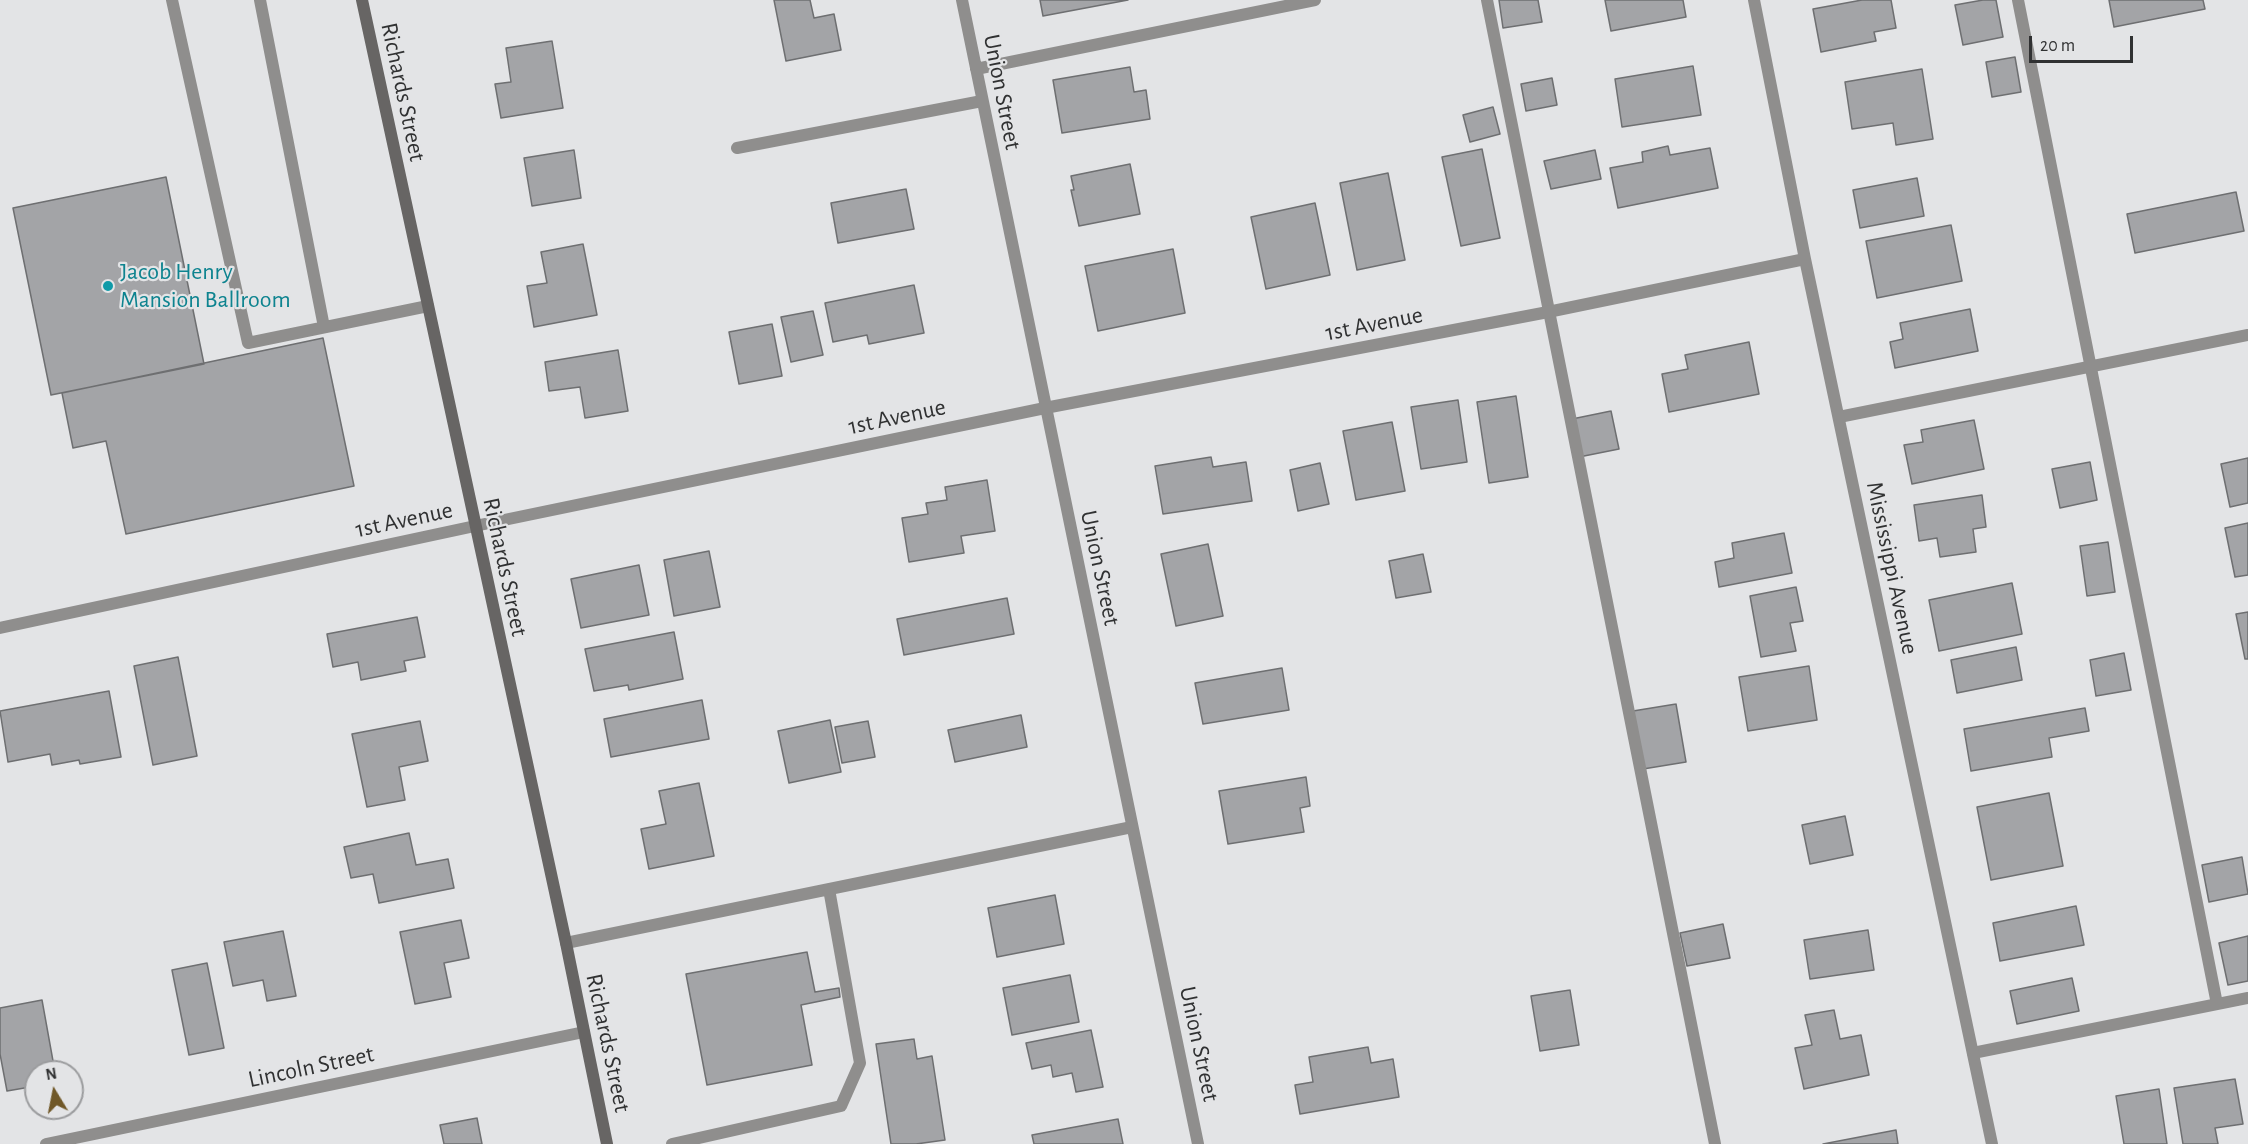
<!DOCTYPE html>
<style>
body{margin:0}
#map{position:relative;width:2248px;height:1144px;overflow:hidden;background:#e3e4e6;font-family:"Alegreya Sans",sans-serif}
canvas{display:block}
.north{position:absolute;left:24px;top:1060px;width:60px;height:60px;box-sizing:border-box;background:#e3e4e6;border:2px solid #9b9c9e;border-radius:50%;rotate:350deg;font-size:16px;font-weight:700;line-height:24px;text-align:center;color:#303132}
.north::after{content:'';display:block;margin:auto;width:21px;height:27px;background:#705828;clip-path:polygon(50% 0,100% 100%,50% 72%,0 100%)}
.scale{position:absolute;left:2029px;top:36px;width:104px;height:27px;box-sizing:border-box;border:3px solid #303132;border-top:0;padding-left:8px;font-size:18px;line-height:21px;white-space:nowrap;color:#303132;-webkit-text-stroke:4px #e3e4e6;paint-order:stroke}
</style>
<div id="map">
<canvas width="2248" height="1144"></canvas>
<div class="north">N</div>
<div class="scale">20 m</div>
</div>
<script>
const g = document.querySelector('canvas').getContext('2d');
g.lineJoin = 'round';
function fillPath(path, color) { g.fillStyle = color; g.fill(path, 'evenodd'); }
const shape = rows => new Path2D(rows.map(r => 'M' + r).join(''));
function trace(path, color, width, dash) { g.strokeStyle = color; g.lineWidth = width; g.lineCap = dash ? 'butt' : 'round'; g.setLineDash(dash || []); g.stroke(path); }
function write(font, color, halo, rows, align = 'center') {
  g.font = font + ' "Alegreya Sans",sans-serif'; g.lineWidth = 4.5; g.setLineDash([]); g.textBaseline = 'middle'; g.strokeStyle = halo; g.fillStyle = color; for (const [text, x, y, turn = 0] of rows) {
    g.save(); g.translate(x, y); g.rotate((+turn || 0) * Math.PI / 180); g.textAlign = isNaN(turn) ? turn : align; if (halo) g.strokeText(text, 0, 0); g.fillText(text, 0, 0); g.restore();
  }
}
const building = shape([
 [774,0,810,0,814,18,834,14,841,50,786,61,774,0],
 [1040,0,1128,0,1043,16,1040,0],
 [1499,0,1538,0,1542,22,1503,28,1499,0],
 [1605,0,1683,0,1686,17,1611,31,1605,0],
 [1862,0,1891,0,1896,28,1874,32,1876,41,1821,52,1813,9,1862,0],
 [1983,0,1996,0,2003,37,1963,45,1955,5,1983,0],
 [2109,0,2203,0,2205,9,2114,27,2109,0],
 [552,41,563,108,501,118,495,84,511,82,506,48,552,41],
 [2015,57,2021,92,1992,97,1986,62,2015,57],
 [1693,66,1701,115,1622,127,1615,79,1693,66],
 [1130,67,1134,92,1146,90,1150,119,1062,133,1053,80,1130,67],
 [1922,69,1933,139,1896,145,1893,123,1852,129,1845,82,1922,69],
 [1552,78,1557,105,1526,111,1521,84,1552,78],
 [1493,107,1500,134,1470,142,1463,115,1493,107],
 [1668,146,1670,155,1710,148,1718,188,1618,208,1610,168,1643,162,1642,152,1668,146],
 [1482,149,1500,238,1461,246,1442,157,1482,149],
 [574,150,581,198,532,206,524,158,574,150],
 [1595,150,1601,179,1551,189,1544,161,1595,150],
 [1130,164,1140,214,1079,226,1071,190,1074,190,1071,176,1130,164],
 [1388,173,1405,260,1357,270,1340,183,1388,173],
 [166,177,204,364,51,395,13,208,166,177],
 [1917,178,1924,216,1860,228,1853,190,1917,178],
 [906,189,914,229,838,243,831,203,906,189],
 [2236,192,2244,231,2135,253,2127,214,2236,192],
 [1315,203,1330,275,1266,289,1251,217,1315,203],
 [1951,225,1962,281,1877,298,1866,241,1951,225],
 [583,244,597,315,534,327,527,286,547,283,541,252,583,244],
 [1173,249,1185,313,1098,331,1085,266,1173,249],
 [914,285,924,333,869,344,867,335,833,342,825,303,914,285],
 [1970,309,1978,351,1895,368,1890,342,1903,339,1900,323,1970,309],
 [813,311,823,355,791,362,781,317,813,311],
 [772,324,782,376,739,384,729,332,772,324],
 [323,338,354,486,126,534,106,441,73,448,62,393,323,338],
 [1749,342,1759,394,1669,412,1662,374,1688,369,1685,355,1749,342],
 [618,350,628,411,585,418,580,387,549,391,545,362,618,350],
 [1516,396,1528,477,1489,483,1477,402,1516,396],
 [1458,400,1467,462,1421,469,1411,407,1458,400],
 [1611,411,1619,449,1579,457,1572,419,1611,411],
 [1974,420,1984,469,1912,484,1904,445,1923,442,1921,430,1974,420],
 [1392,422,1405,491,1356,500,1343,431,1392,422],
 [1211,457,1213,467,1246,462,1252,501,1163,514,1155,466,1211,457],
 [2248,458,2248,503,2230,507,2221,464,2248,458],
 [2090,462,2097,500,2060,508,2052,469,2090,462],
 [1320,463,1329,504,1298,511,1290,470,1320,463],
 [987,480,995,531,961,536,964,553,909,562,902,518,928,514,926,503,947,500,945,487,987,480],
 [1982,495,1986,527,1973,529,1976,552,1940,557,1937,538,1919,541,1914,505,1982,495],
 [2248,523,2248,575,2235,577,2225,528,2248,523],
 [1784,533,1792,573,1719,587,1715,562,1734,558,1732,543,1784,533],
 [2108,542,2115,592,2087,596,2080,546,2108,542],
 [1208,544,1223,616,1176,626,1161,554,1208,544],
 [709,551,720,607,674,616,664,560,709,551],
 [1423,554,1431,592,1396,598,1389,561,1423,554],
 [639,565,649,615,581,628,571,579,639,565],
 [2012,583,2022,634,1939,651,1929,600,2012,583],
 [1796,587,1803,621,1790,623,1796,651,1761,657,1750,596,1796,587],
 [1007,598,1014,634,904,655,897,619,1007,598],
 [2248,612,2248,659,2245,659,2236,614,2248,612],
 [417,617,425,657,404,661,406,671,361,680,358,662,333,667,327,634,417,617],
 [674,632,683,679,629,690,628,685,594,691,585,649,674,632],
 [2016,647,2022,680,1957,693,1951,660,2016,647],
 [2124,653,2131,690,2096,696,2090,660,2124,653],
 [178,657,197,756,153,765,134,666,178,657],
 [1809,666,1817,720,1748,731,1739,677,1809,666],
 [1282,668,1289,710,1203,724,1195,683,1282,668],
 [109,691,121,757,80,764,79,760,52,765,50,754,8,762,0,711,109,691],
 [702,700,709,739,611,757,604,719,702,700],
 [1676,704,1686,762,1643,769,1633,711,1676,704],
 [2085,708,2089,731,2049,738,2052,757,1971,771,1964,729,2085,708],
 [1021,715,1027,747,955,762,948,730,1021,715],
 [830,720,841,772,789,783,778,731,830,720],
 [420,721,428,761,399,767,405,800,367,807,352,734,420,721],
 [868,721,875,757,842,763,835,727,868,721],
 [1306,777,1310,806,1300,808,1304,832,1228,844,1219,791,1306,777],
 [699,783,714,856,649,869,641,829,666,824,659,791,699,783],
 [2049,793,2063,866,1991,880,1977,807,2049,793],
 [1845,816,1853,855,1810,864,1802,825,1845,816],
 [409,833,416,865,448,859,454,888,379,903,373,874,351,878,344,847,409,833],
 [2242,857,2248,894,2209,902,2202,865,2242,857],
 [1055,895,1064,944,997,957,988,908,1055,895],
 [2076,906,2084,945,2000,961,1993,923,2076,906],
 [461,920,469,958,444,963,451,997,415,1004,400,932,461,920],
 [1723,924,1730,958,1687,966,1680,933,1723,924],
 [1868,930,1874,970,1810,979,1804,940,1868,930],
 [283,931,296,996,267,1001,263,980,233,986,224,942,283,931],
 [2248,936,2248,981,2228,985,2219,943,2248,936],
 [807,952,815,992,839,988,840,997,801,1005,812,1065,707,1085,686,974,807,952],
 [207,963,224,1048,189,1055,172,970,207,963],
 [1070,975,1079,1022,1012,1035,1003,988,1070,975],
 [2072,978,2079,1011,2017,1024,2010,991,2072,978],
 [1570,990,1579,1045,1540,1051,1531,996,1570,990],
 [42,1000,55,1072,36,1072,36,1086,7,1091,0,1054,0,1008,42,1000],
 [1834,1010,1840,1039,1861,1035,1869,1075,1804,1089,1795,1048,1812,1045,1805,1015,1834,1010],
 [1091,1030,1103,1087,1076,1092,1072,1073,1053,1077,1051,1065,1032,1069,1026,1043,1091,1030],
 [914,1039,917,1059,932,1056,945,1140,916,1144,891,1144,876,1044,914,1039],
 [1368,1047,1371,1063,1393,1059,1399,1097,1300,1114,1295,1085,1313,1082,1309,1057,1368,1047],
 [2235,1079,2243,1124,2215,1128,2218,1144,2183,1144,2174,1088,2235,1079],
 [2159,1089,2167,1144,2124,1144,2116,1096,2159,1089],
 [477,1118,482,1144,444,1144,440,1125,477,1118],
 [1118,1119,1123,1144,1034,1144,1032,1135,1118,1119],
 [1896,1130,1898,1144,1823,1144,1896,1130]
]);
fillPath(building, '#a3a4a7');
trace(building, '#6e6f71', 1.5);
trace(shape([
 [172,0,248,343,428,306],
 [260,0,324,327],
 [1487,0,1715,1144],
 [2018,0,2217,1004],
 [737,148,982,101],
 [1839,417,2248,335],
 [566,943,1132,827],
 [1973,1053,2248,998],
 [672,1144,841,1106,860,1063,829,889]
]), '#8f8e8d', 12);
trace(shape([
 [962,0,1198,1144],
 [1754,0,1805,259,1992,1144],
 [976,69,1315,0],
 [0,628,475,526,1045,408,1548,312,1805,259],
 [46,1144,584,1032]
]), '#8f8e8d', 12);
trace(shape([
 [362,0,566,943,607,1144]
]), '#676564', 12);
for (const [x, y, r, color] of [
 [108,286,6,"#0f9aa8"]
]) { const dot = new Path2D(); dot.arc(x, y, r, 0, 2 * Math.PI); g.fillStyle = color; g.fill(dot); trace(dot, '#e3e4e6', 2); }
write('24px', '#303132', '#e3e4e6', [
 ["Richards Street",403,92,78],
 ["Union Street",1002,92,79],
 ["1st Avenue",1374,324,-11],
 ["1st Avenue",897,417,-12],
 ["1st Avenue",404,520,-12],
 ["Richards Street",505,567,78],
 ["Union Street",1100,568,78],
 ["Mississippi Avenue",1892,568,78],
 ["Richards Street",608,1043,78],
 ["Union Street",1199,1044,78],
 ["Lincoln Street",311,1067,-12]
]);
write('24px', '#0d838f', '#e3e4e6', [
 ["Jacob Henry",120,272],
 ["Mansion Ballroom",120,300]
], 'left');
</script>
